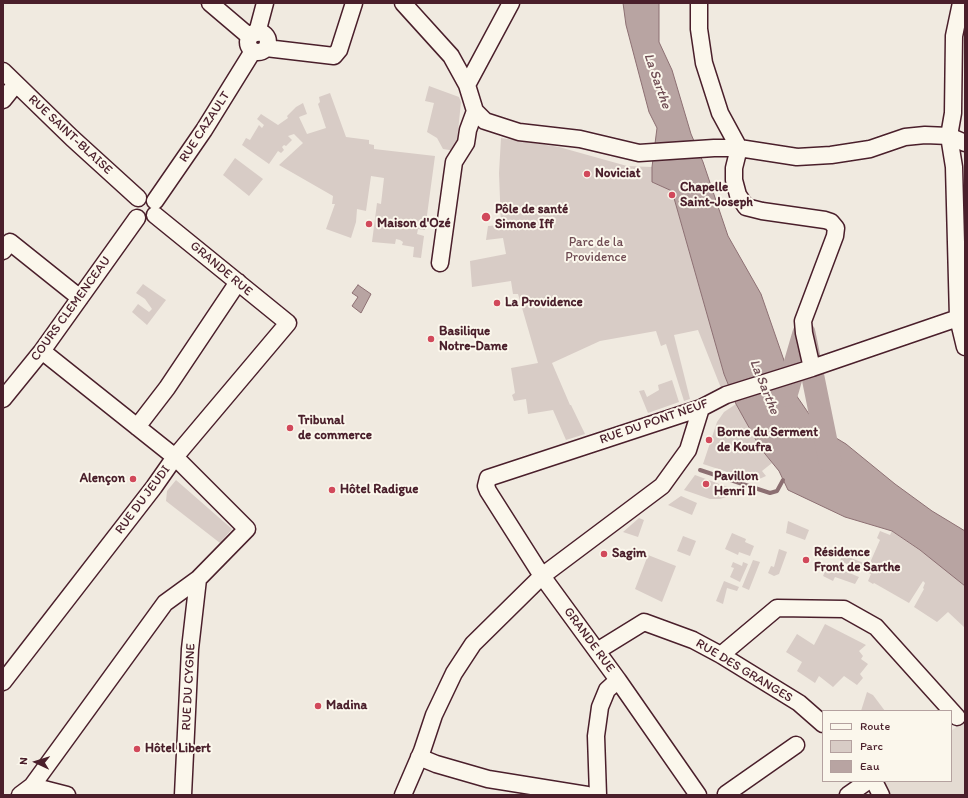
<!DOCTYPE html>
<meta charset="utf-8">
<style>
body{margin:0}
#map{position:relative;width:968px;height:798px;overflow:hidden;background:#f0eae0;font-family:Itim,sans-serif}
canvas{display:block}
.frame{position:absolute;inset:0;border:4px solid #4a1f2b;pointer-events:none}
.legend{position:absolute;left:822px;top:710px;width:130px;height:72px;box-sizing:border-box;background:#fbf7ec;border:1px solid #b4a19f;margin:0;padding:5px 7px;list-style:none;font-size:12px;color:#4a1f2b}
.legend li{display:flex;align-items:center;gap:8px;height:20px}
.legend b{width:20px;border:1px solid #b4a19f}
.north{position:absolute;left:16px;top:742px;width:40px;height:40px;-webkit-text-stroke:3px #fbf7ec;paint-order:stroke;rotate:274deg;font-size:11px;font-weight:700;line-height:16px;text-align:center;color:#4a1f2b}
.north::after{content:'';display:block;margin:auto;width:14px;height:18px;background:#4a1f2b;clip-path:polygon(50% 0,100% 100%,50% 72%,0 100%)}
</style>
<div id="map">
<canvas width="968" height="798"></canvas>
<div class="frame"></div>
<ul class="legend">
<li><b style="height:5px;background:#fbf7ec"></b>Route</li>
<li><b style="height:11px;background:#d8ccc6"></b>Parc</li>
<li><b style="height:11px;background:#b8a4a2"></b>Eau</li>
</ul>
<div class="north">N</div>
</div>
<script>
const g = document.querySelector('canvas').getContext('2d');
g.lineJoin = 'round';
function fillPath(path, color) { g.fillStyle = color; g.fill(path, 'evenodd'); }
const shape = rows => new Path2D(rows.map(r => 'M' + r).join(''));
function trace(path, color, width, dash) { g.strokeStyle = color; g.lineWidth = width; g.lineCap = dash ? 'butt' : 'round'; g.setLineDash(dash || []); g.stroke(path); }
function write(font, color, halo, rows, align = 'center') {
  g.font = font + ' Itim,sans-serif'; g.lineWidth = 4; g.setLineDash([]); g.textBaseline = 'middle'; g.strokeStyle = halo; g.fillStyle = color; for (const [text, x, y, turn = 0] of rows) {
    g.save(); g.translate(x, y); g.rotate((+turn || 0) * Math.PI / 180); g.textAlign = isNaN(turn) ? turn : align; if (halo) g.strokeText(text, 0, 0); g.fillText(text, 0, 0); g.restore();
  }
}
fillPath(shape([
 [965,721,965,795,887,795,881,781,951,781,951,731]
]), '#e4dbd2');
fillPath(shape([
 [429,86,459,97,461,102,456,151,443,149,437,138,427,132,434,103,425,101],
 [330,93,346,137,369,140,369,144,374,145,374,149,435,156,425,230,418,229,417,234,424,236,421,258,413,257,414,247,402,245,403,242,400,240,396,239,395,244,372,242,377,203,381,204,384,178,371,176,366,211,357,209,356,222,351,238,326,229,335,204,332,204,333,196,279,165,303,143,294,134,288,136,292,140,286,146,284,145,282,147,284,150,281,153,278,151,269,164,242,145,246,138,250,140,259,125,262,128,264,125,257,119,261,114,278,125,288,118,287,116,296,107,303,103,307,114,299,117,307,134,326,128,318,104,320,102,319,97],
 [501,138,559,147,627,166,652,167,652,182,672,191,728,386,721,388,698,330,674,335,690,399,684,401,666,344,661,346,656,331,600,341,552,363,570,405,571,405,585,434,566,440,553,410,528,414,526,399,514,401,512,395,515,393,511,368,538,363,518,294,513,294,511,281,472,287,470,261,506,254,503,238,486,240,488,226,501,225,499,173],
 [235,158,263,179,249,196,223,175],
 [143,284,166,300,147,325,132,312,138,304,149,312,152,309,145,299,136,293],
 [672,380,679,402,648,413,639,391,644,390,647,397,659,390,658,385],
 [736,404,761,449,772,463,762,471,766,476,755,481,703,464,717,422,724,412],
 [695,475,733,489,729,496,720,499,710,499,684,490],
 [176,480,232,529,220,543,166,501,167,491],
 [681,496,697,503,692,515,668,505],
 [639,518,644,520,638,537,623,532],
 [788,521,809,530,805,540,786,533],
 [880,531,890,535,892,531,935,561,965,586,965,628,948,612,937,622,914,607,924,589,923,588,925,583,923,581,909,603,874,583,873,584,868,581,871,574,840,561,843,555,869,565,880,540,877,538],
 [732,533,746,539,745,542,754,546,750,556,739,552,738,555,725,549],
 [683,536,696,541,690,556,677,551],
 [779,549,787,552,779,574,774,576,768,573,771,566,774,567],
 [648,555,676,566,662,602,635,589],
 [753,560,760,562,749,590,742,587],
 [733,562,742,566,743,562,748,564,740,582,730,577,734,568,731,567],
 [828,564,859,577,855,584,835,577,833,581,823,576],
 [724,581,739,587,737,591,727,588,723,604,716,601],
 [825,624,866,645,859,651,863,656,861,659,868,664,860,674,863,678,857,685,844,676,833,687,819,676,815,683,797,671,802,662,786,652,797,634,814,645],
 [867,692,873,695,885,711,861,711]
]), '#d8ccc6');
const water = shape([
 [623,3,659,3,659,42,672,70,691,134,703,162,728,236,761,294,796,395,818,427,846,444,895,484,932,511,965,531,965,586,920,550,892,531,845,517,788,490,779,471,761,449,736,404,724,374,672,191,652,182,652,167,657,128,649,112,626,25,623,3],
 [358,285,371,294,361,313,352,306,358,297,352,293,358,285]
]);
fillPath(water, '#b8a4a2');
trace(water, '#8c6f72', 1);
trace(shape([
 [700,470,770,493,777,491,783,480]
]), '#8c6f72', 4);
trace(shape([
 [786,395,804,333,830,461]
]), '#b8a4a2', 23);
const minor = shape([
 [210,3,250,37],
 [403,3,451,56,467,85,475,111,485,121,519,132,580,139,639,153,714,148,739,148,797,157,831,155,870,149,905,137,925,135,949,136,965,143],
 [699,3,699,29,704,63,720,113,739,148],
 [961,3,954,36,953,113,949,136,954,167,958,318,965,347],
 '248 42a10 10 0 1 1 20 0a10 10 0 1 1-20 0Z',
 [257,33,265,3],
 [266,48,334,56,339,50,354,3],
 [3,71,72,138,138,198],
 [467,85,511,3],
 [3,100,15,85],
 [739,148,734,168,734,180,738,195,746,207,762,211,825,220,831,222,836,228,835,236,803,321,804,333,812,368],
 [155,201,204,130,253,51],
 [3,251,10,242,80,298],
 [440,263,454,162,466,143,468,130,475,111],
 [3,399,42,351,137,218],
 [137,427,167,388,238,282],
 [597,651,644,622,693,640,721,655,799,703,823,724],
 [721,655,777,608,844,609,876,627,957,717],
 [3,682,154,487,175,457,288,323,155,215],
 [419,757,436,764,488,779,587,795],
 [874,781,881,795],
 [32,786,67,795],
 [726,794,796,745],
 [20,795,32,786,165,603,198,579,247,529,175,457,42,351],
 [183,795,190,649,198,579],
 [403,795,422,751,434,715,454,673,473,644,542,576,662,486,688,450,701,408],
 [598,795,596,736,600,707,607,690,618,680],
 [698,795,618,680,542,576,488,491,486,486,488,478,701,408,726,395,812,368,958,318,965,318],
 [848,795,868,781]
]);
trace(minor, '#4a1f2b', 19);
trace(minor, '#fbf7ec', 16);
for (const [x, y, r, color] of [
 [587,174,4,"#d1495b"],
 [672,195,4,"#d1495b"],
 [486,217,5,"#d1495b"],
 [369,224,4,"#d1495b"],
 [497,303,4,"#d1495b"],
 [431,339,4,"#d1495b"],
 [290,428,4,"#d1495b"],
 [709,440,4,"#d1495b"],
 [133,479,4,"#d1495b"],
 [706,484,4,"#d1495b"],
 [332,490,4,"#d1495b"],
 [604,554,4,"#d1495b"],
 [806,560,4,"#d1495b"],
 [318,706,4,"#d1495b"],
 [137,749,4,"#d1495b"]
]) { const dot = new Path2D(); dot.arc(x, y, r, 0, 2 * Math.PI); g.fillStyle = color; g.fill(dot); trace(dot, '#fbf7ec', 1.5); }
write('13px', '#4a1f2b', '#fbf7ec', [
 ["RUE CAZAULT",205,127,-57],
 ["RUE SAINT-BLAISE",70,135,43],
 ["GRANDE RUE",221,269,40],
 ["COURS CLEMENCEAU",71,309,-54],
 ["RUE DU PONT NEUF",654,422,-19],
 ["RUE DU JEUDI",143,500,-53],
 ["GRANDE RUE",589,640,54],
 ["RUE DES GRANGES",744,671,31],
 ["RUE DU CYGNE",189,687,-87]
]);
write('bold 13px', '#4a1f2b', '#fbf7ec', [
 ["Noviciat",595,174],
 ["Chapelle",680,188],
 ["Saint-Joseph",680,203],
 ["Pôle de santé",495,210],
 ["Simone Iff",495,225],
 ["Maison d'Ozé",377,224],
 ["La Providence",505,303],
 ["Basilique",439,332],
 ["Notre-Dame",439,347],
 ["Tribunal",298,421],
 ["de commerce",298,436],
 ["Borne du Serment",717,433],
 ["de Koufra",717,448],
 ["Pavillon",714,477],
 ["Henri II",714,492],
 ["Alençon",125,479,"right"],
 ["Hôtel Radigue",340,490],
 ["Résidence",814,553],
 ["Front de Sarthe",814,568],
 ["Sagim",612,554],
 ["Madina",326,706],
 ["Hôtel Libert",145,749]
], 'left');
write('13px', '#6e4a52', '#fbf7ec', [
 ["Parc de la",596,243],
 ["Providence",596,258]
]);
write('italic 14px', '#704e55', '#fbf7ec', [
 ["La Sarthe",657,81,71],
 ["La Sarthe",764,387,68]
]);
</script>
